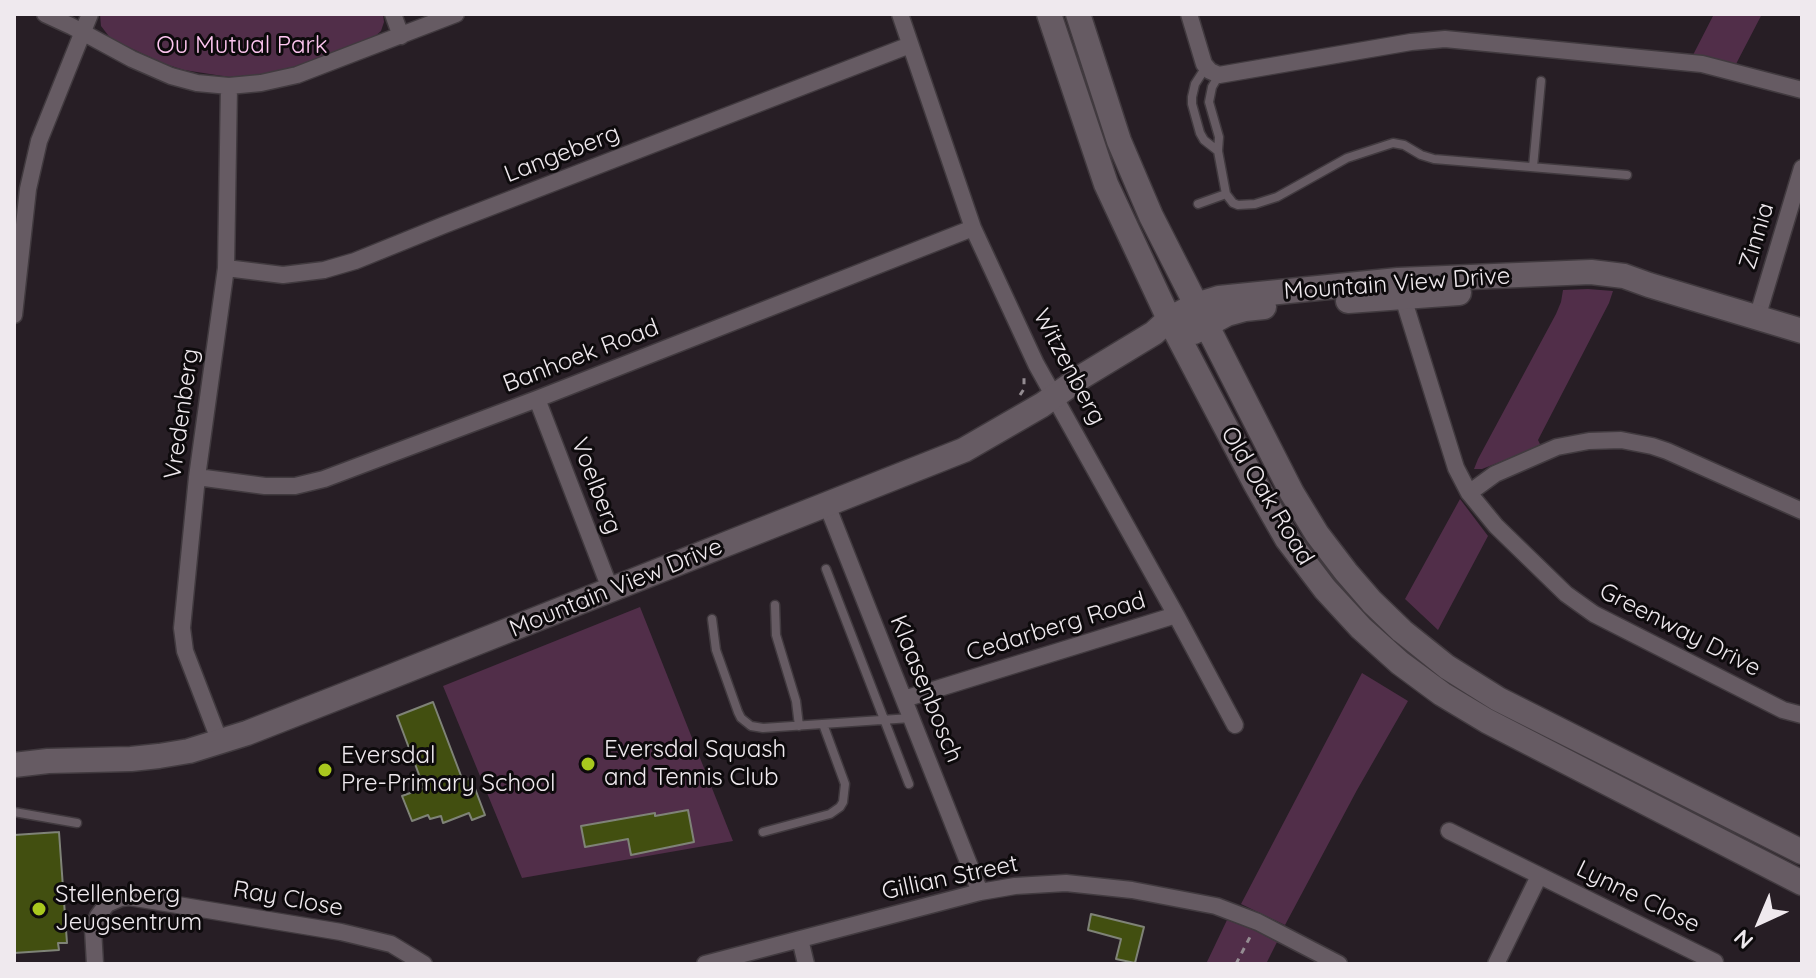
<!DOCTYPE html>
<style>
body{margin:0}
#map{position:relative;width:1816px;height:978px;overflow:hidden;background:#271e25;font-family:Quicksand,sans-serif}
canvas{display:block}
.frame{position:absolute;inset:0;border:16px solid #efe9ee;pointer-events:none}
.north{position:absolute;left:1720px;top:882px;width:80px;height:80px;-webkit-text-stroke:6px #0d0a0c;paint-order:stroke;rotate:224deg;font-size:22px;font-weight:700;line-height:32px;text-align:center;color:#efe9ee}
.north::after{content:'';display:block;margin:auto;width:28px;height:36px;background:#efe9ee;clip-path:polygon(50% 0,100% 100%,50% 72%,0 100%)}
</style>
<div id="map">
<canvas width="1816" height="978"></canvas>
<div class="frame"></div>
<div class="north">N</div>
</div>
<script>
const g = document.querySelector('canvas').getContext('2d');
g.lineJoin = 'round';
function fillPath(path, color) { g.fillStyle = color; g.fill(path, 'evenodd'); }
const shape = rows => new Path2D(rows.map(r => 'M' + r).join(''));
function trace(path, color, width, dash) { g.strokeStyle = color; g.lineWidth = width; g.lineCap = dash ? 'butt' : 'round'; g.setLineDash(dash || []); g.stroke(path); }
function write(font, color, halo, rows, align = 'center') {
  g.font = font + ' Quicksand,sans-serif'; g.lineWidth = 6; g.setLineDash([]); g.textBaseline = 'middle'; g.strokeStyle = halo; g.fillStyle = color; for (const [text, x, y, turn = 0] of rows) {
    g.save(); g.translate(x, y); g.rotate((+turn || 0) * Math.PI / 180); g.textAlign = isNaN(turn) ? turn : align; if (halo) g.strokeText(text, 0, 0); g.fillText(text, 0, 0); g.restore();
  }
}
fillPath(shape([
 [100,14,383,14,384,22,381,31,372,39,296,68,277,73,229,77,184,70,165,64,111,39,101,26],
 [1714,14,1762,14,1736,64,1693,55],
 [1588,289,1613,291,1609,303,1538,440,1541,446,1482,469,1474,469,1478,459,1556,314,1561,302,1563,290],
 [1460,499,1488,536,1438,630,1405,599],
 [640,607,733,841,522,878,443,686],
 [1362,673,1408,701,1357,790,1285,925,1241,904],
 [1227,920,1254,930,1277,942,1266,964,1206,964]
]), '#512e49');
const building = shape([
 [433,702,463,781,471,778,485,815,472,820,469,813,443,823,441,816,430,819,428,815,412,821,402,796,424,788,397,716,433,702],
 [688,810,694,842,631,855,628,839,585,847,581,826,655,813,655,816,688,810],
 [59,832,67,943,58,943,59,950,14,953,14,835,59,832],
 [1091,914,1144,927,1135,963,1116,959,1121,939,1088,930,1091,914]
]);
fillPath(building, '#424f10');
trace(building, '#7f8377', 2);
const lane = shape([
 [1206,67,1195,84,1192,97,1192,104,1200,133,1204,140,1218,151],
 [1219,75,1212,87,1209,102,1219,137,1218,151,1226,194,1233,203,1238,205,1255,204,1277,197,1347,158,1393,143,1404,145,1421,155,1434,159,1627,175],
 [1533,167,1541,81],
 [1198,204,1226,194],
 [826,569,909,784],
 [775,605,776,635,796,701,799,726],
 [712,619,716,650,738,712,741,718,751,726,763,728,911,718],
 [14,812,77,823],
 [763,832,830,814,840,807,843,802,845,784,823,724]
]);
const street = shape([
 [45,14,71,26,132,59,171,76,197,83,229,86,261,83,297,75,456,14],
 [393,14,401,36],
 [900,14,973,228,1036,364,1176,615,1235,725],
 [1189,14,1204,64,1210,71,1219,75,1411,42,1445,39,1702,64,1802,90],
 [226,268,283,275,324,270,355,261,444,225,910,45],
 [1400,288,1456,468,1469,493,1496,526,1566,594,1594,614,1783,710,1802,715],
 [14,315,28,189,39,141,90,14],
 [1757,318,1802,168],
 [537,399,611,591],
 [197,477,265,486,295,486,324,479,537,399,973,228],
 [1469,493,1495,474,1557,447,1589,441,1621,440,1652,446,1667,451,1802,511],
 [827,505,980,892],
 [904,699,1176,615],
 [220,742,185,651,182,628,197,477,226,268,229,86],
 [1449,831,1715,962],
 [800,939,806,964],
 [95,964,93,929,98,916,107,904,121,898,129,897,341,932,391,944,424,964],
 [705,964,980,892,1015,886,1066,883,1132,890,1216,906,1258,922,1339,964],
 [1496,964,1539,876]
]);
const secondary = shape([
 [1049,14,1106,184,1169,319,1255,483,1287,539,1325,589,1361,628,1400,663,1442,694,1487,721,1802,883],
 [1078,14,1119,141,1151,216,1292,493,1317,534,1346,572,1372,602,1402,631,1447,667,1498,699,1802,852],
 [1348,301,1459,293],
 [1194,332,1227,314,1245,309,1264,307],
 [14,765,48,761,131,759,159,756,189,751,247,733,385,679,964,450,1042,405,1083,376,1154,333,1169,319,1196,305,1219,298,1398,280,1591,272,1624,276,1649,285,1802,331]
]);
trace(lane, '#413a3f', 11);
trace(street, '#413a3f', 19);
trace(secondary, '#413a3f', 27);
trace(shape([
 [1020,395,1024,389,1024,376],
 [1236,964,1251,935]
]), '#948c92', 3, [6, 6]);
trace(lane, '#665b63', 8);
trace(street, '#665b63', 16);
trace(secondary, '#665b63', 24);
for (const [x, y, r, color] of [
 [588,764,8,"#a8c71e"],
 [325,770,8,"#a8c71e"],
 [39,909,8,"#a8c71e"]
]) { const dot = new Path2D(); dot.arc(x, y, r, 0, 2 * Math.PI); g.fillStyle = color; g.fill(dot); trace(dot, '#0d0a0c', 3); }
write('24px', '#fec6f0', '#0d0a0c', [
 ["Ou Mutual Park",242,46]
]);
write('24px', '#efe9ee', '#0d0a0c', [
 ["Langeberg",562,154,-21],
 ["Zinnia",1757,236,-73],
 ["Mountain View Drive",1397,284,-4],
 ["Banhoek Road",581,356,-21],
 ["Witzenberg",1069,367,62],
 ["Vredenberg",182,414,-82],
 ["Voelberg",596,486,69],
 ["Old Oak Road",1267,496,59],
 ["Mountain View Drive",616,588,-22],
 ["Cedarberg Road",1056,627,-17],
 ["Greenway Drive",1680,630,27],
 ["Klaasenbosch",926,689,68],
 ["Gillian Street",950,878,-12],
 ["Lynne Close",1638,897,26],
 ["Ray Close",288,899,10]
]);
write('24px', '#efe9ee', '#0d0a0c', [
 ["Eversdal Squash",604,750],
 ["and Tennis Club",604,778],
 ["Eversdal",341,756],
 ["Pre-Primary School",341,784],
 ["Stellenberg",55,895],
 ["Jeugsentrum",55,923]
], 'left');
</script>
